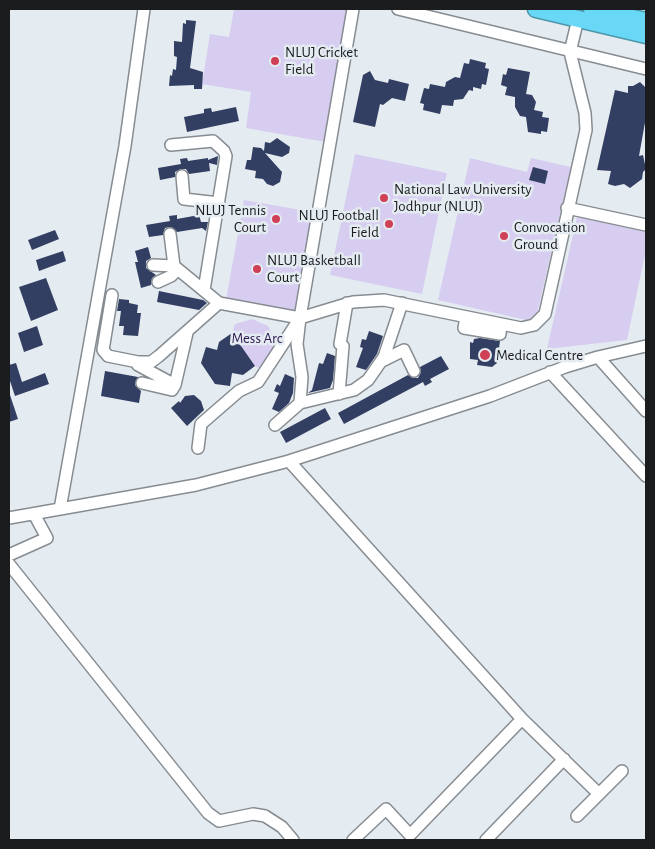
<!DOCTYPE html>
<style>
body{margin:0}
#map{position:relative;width:655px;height:849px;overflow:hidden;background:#e5ecf1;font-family:"Alegreya Sans",sans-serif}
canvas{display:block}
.frame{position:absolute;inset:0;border:10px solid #1a1c1e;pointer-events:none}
</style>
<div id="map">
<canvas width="655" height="849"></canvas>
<div class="frame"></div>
</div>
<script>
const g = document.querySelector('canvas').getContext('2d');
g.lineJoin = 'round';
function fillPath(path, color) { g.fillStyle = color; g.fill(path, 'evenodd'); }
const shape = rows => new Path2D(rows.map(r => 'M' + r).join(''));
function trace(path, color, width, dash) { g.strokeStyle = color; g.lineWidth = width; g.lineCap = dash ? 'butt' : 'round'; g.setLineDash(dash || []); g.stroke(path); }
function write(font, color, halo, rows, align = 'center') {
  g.font = font + ' "Alegreya Sans",sans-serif'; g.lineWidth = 5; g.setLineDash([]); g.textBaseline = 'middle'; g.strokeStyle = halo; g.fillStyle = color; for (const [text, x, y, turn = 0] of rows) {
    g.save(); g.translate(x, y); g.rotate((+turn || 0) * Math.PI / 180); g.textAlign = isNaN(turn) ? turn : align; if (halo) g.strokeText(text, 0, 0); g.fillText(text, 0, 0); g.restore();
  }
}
fillPath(shape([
 [234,9,354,9,331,143,246,128,251,92,202,84,210,34,229,37],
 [355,154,447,173,422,294,330,275],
 [470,158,527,172,531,158,571,167,535,322,438,300],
 [244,200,318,213,300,318,225,305],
 [577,217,646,232,646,250,627,340,547,349],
 [252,319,268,326,276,341,276,350,267,364,260,369,255,366,232,333,235,324]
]), '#d6cdf1');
fillPath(shape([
 [186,20,196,21,190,68,203,72,202,89,194,89,194,85,169,86,170,75,172,76,173,69,176,70,177,57,174,56,174,41,182,42,183,23,186,24],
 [470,59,486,63,485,68,489,69,486,85,482,84,481,89,473,87,473,91,469,90,463,99,454,100,453,106,442,105,440,114,423,110,424,104,420,103,424,88,429,89,430,84,445,87,446,82,455,77,460,78,464,63,469,64],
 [508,68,530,72,526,94,532,95,536,102,534,110,543,112,542,117,549,118,547,132,541,131,541,134,528,132,526,117,520,116,515,107,515,97,505,95,507,87,501,85,503,74,506,75],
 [370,71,375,80,388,83,389,79,409,84,405,101,392,98,383,105,380,104,375,127,353,122,363,75],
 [640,82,646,88,646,117,639,156,643,155,646,169,643,172,642,179,630,188,624,184,615,186,608,184,611,171,597,170,615,90,628,93,628,86,633,86],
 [236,107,239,121,187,132,184,117,204,113,204,109,211,108,212,112],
 [277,138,290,147,289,153,282,157,265,153,282,172,280,182,273,186,267,184,263,179,255,178,256,171,245,169,247,160,251,160,253,147,261,148,264,151,265,142,270,143],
 [218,156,217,165,209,163,210,171,189,174,186,169,181,169,175,172,175,177,160,180,158,168,181,164,180,159,187,158,188,161,208,158,208,160],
 [533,167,548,171,545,184,529,180],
 [177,215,177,219,199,215,201,222,208,222,206,231,202,228,177,232,170,227,165,228,163,235,149,237,146,225,170,221,169,216],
 [55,230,59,239,32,250,28,240],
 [148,247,151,258,146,261,146,268,156,275,152,278,151,285,141,288,135,262,138,262,135,251],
 [63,251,66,261,39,271,36,260],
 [46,278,58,310,31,321,19,287],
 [159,291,203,300,207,303,199,310,157,302],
 [119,299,129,300,129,303,138,305,137,313,141,313,138,336,123,335,124,326,119,326,121,311,117,311],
 [37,326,43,345,24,352,18,333],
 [369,331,383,336,377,354,366,370,356,367,363,348,360,347,362,339,366,340],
 [232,333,255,366,243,375,232,373,230,386,215,384,201,363,206,347,217,350,219,342],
 [480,338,500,341,497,363,492,367,477,365,478,360,470,359,470,342,473,343,474,339],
 [327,353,335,356,333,380,330,388,308,393,312,390,319,363,323,364],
 [441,356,449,369,430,379,432,382,425,386,423,382,344,424,338,413,408,375,413,378,418,378,421,372,420,367],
 [16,363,22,382,45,373,49,384,15,396,9,378,9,365],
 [105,371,138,377,135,385,141,391,139,403,101,396],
 [285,374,294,378,293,393,289,403,279,412,272,409,279,393,274,391,277,384,280,386],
 [10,395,18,419,9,422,9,396],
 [194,395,201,401,204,410,187,426,171,408,179,401,180,403,185,396],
 [325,408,331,419,286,443,280,432]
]), '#333e63');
const minor = shape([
 [398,9,646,69],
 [171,145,213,141,224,151,226,156,204,290],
 [182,176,184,199,219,203],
 [567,208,646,225],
 [170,234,174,266,219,303],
 [153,265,174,266],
 [158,282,171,276,177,270],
 [112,295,103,350,108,356,138,362,151,362,159,356,219,303,300,318],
 [466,317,464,328,500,334,501,325],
 [598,357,646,411],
 [382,361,404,350,414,371],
 [138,362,138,365,175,385,187,333],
 [550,372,646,476],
 [142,383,172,390,175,385],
 [339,394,343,346,340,344,347,303],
 [300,403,302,377,297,344,300,318,353,9],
 [275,425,300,403,354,390,368,380,384,357,402,303],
 [198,448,201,424,239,391,258,382,300,318,353,302,384,300,521,328,534,325,545,314,586,130,585,113,570,52,578,19],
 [289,461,522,719,599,794,622,771],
 [60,509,125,146,144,9],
 [9,518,196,485,289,461,490,396,565,367,598,357,646,346],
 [9,555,47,538,34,514],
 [9,564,208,813,219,821,253,814,265,816,282,827,293,840],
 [577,816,599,794],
 [353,840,386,809,410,835,522,719],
 [486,840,564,759]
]);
const highway = shape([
 [536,9,646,35],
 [592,9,646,21]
]);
trace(minor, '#868c91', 14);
trace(highway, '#4d96aa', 19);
trace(minor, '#fff', 11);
trace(highway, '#69d8f6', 16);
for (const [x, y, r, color] of [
 [275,61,5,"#cf3f55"],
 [384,198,5,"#cf3f55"],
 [276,219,5,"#cf3f55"],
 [389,224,5,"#cf3f55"],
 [504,236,5,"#cf3f55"],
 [257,269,5,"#cf3f55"],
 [485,355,6,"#cf3f55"]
]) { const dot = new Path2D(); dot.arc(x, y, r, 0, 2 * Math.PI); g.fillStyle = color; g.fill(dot); trace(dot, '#e5ecf1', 2); }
write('15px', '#1a1c1e', '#e5ecf1', [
 ["NLUJ Cricket",285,52],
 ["Field",285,69],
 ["National Law University",394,189],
 ["Jodhpur (NLUJ)",394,206],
 ["NLUJ Tennis",266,210,"right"],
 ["Court",266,227,"right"],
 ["NLUJ Football",379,215,"right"],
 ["Field",379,232,"right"],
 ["Convocation",514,227],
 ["Ground",514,244],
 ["NLUJ Basketball",267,260],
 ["Court",267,277],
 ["Medical Centre",496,355]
], 'left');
write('15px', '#2f1a52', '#e5ecf1', [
 ["Mess Arc",257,338]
]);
</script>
